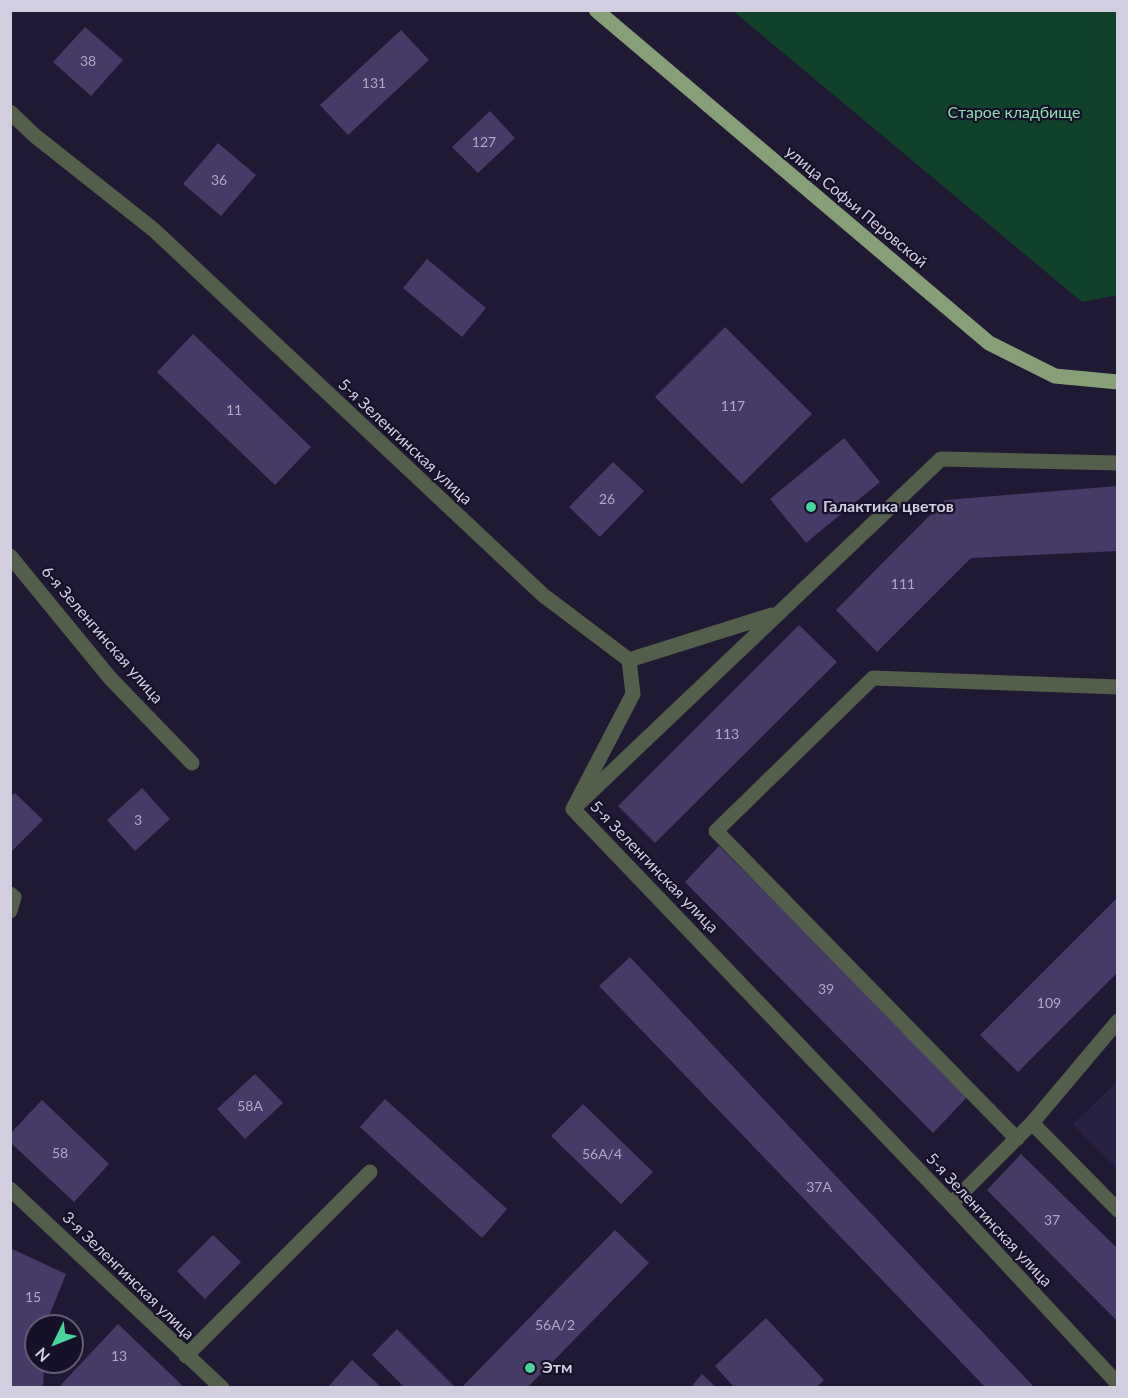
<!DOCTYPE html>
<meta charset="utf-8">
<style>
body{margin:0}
#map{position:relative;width:1128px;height:1398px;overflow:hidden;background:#201933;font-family:Lato,sans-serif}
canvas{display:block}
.frame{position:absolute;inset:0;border:12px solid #d1cee0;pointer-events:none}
.north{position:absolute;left:24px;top:1314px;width:60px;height:60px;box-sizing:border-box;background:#171029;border:2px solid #615c72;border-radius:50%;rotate:227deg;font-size:16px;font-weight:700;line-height:24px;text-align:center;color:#d1cee0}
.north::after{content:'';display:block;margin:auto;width:21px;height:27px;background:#47d49d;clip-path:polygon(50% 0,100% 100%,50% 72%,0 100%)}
</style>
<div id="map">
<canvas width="1128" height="1398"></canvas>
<div class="frame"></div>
<div class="north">N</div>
</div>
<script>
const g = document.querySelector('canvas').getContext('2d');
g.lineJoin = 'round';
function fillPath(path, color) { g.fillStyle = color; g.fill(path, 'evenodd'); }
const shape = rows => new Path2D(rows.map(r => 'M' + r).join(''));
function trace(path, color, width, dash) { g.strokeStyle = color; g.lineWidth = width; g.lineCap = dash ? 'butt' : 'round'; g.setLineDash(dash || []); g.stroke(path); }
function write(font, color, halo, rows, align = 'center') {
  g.font = font + ' Lato,sans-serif'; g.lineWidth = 4.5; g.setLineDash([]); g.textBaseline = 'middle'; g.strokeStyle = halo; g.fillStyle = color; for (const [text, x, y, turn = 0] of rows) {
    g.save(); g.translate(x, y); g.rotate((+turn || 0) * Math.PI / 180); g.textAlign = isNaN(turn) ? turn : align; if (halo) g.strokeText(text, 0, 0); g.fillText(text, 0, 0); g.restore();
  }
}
fillPath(shape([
 [1117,1082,1117,1169,1073,1124]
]), '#292141');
fillPath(shape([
 [733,11,1117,11,1117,295,1082,302]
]), '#10422b');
fillPath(shape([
 [85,27,123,60,91,96,53,62],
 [401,30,429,60,348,135,320,105],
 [490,111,515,138,478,173,452,147],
 [218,143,256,175,221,216,183,184],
 [427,259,486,308,462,337,403,288],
 [725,327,812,414,742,484,655,397],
 [193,334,311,447,275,485,157,372],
 [844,438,880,482,806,543,770,499],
 [613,462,644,491,600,537,569,507],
 [1118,486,1118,551,971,558,877,652,836,610,945,500],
 [799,625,837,662,655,843,618,806],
 [142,788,170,819,135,851,107,820],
 [15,793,43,820,10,853,10,797],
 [719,846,969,1095,933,1133,685,882],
 [1118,897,1118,972,1018,1072,980,1035],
 [630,957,1035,1388,986,1388,599,986],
 [255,1074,283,1103,245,1139,217,1109],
 [385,1099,507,1209,482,1238,360,1127],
 [42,1100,109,1164,74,1202,10,1142,10,1134],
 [583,1104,653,1172,621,1204,551,1136],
 [1021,1154,1118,1249,1118,1322,987,1190],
 [615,1230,649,1263,527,1388,461,1388],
 [213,1235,241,1262,205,1299,177,1271],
 [10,1248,66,1274,45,1326,36,1326,36,1362,44,1362,43,1388,10,1388],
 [766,1318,824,1380,816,1388,735,1388,715,1366],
 [118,1324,185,1388,58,1388],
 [397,1329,456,1388,405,1388,372,1355],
 [352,1360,382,1388,327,1388],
 [702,1374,717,1388,690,1388]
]), '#463b67');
trace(shape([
 [629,660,772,615],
 [577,805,941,459,1118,463],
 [1032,1123,1118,1210],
 [1017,1139,716,831,873,678,1118,687],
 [951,1204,1032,1123,1118,1021],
 [186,1356,370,1172]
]), '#535f4b', 15);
trace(shape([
 [10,112,34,135,154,230,543,595,629,660,633,694,573,809,951,1204,1118,1384],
 [10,556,110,678,192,763],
 [10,894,14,897,10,911],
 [10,1189,222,1388]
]), '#535f4b', 15);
trace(shape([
 [596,10,989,343,1055,376,1118,382]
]), '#879f77', 15);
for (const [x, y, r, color] of [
 [811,507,6,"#47d49d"],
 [530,1368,6,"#47d49d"]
]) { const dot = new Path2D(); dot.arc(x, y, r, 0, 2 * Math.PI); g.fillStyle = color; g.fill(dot); trace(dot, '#171029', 2); }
write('14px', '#aea9c2', null, [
 ["38",88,61],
 ["131",374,83],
 ["127",484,142],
 ["36",219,180],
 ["117",733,406],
 ["11",234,410],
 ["26",607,499],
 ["111",903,584],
 ["113",727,734],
 ["3",138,820],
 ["39",826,989],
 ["109",1049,1003],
 ["58А",250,1106],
 ["58",60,1153],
 ["56А/4",602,1154],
 ["37А",819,1187],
 ["37",1052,1220],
 ["15",33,1297],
 ["56А/2",555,1325],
 ["13",119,1356]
]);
write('16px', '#8addb0', '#171029', [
 ["Старое кладбище",1014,113]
]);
write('16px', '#d1cee0', '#171029', [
 ["улица Софьи Перовской",856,207,40],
 ["5-я Зеленгинская улица",405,442,43],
 ["6-я Зеленгинская улица",102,635,49],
 ["5-я Зеленгинская улица",654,867,46],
 ["5-я Зеленгинская улица",989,1220,47],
 ["3-я Зеленгинская улица",128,1276,44]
]);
write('bold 16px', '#d1cee0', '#171029', [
 ["Галактика цветов",823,507],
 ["Этм",542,1368]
], 'left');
</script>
